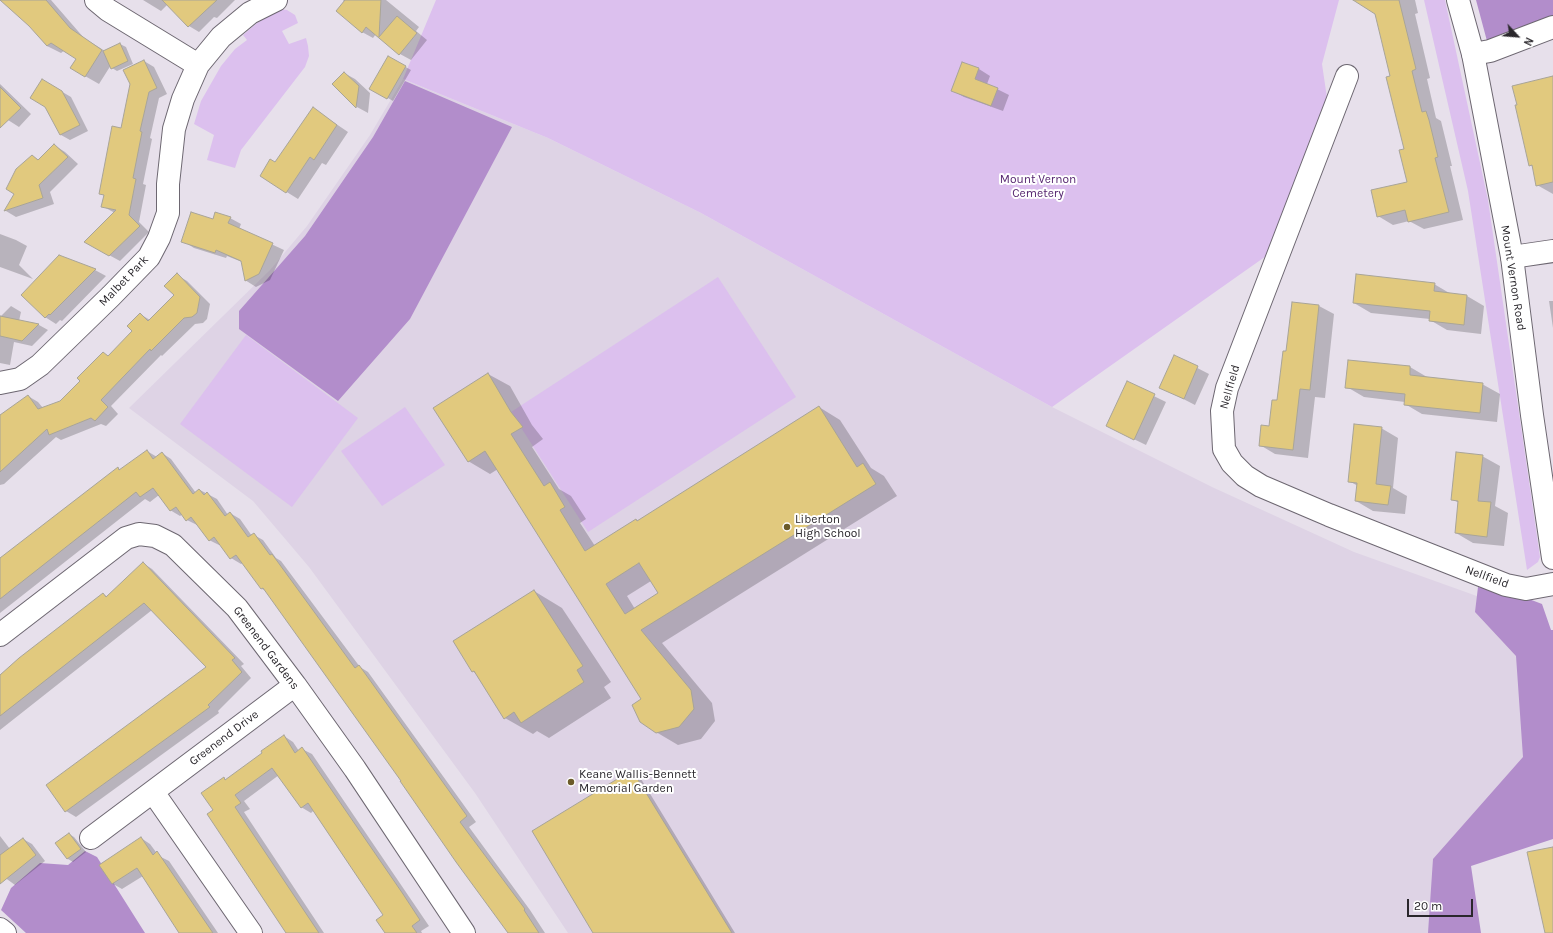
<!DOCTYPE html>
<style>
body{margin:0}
#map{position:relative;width:1553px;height:933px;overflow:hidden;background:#e7e0eb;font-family:Karla,sans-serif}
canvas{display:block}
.north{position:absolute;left:1497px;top:16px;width:40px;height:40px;-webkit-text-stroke:3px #fff;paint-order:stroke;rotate:116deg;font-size:11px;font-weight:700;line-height:16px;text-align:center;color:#2a272c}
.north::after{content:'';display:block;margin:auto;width:14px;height:18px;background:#2a272c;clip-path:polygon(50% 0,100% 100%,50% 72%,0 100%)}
.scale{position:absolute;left:1407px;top:899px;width:66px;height:18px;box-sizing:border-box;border:2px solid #2a272c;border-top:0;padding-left:5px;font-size:12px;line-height:14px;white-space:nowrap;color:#2a272c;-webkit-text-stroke:3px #fff;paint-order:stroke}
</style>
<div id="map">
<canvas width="1553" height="933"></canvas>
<div class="north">N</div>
<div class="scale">20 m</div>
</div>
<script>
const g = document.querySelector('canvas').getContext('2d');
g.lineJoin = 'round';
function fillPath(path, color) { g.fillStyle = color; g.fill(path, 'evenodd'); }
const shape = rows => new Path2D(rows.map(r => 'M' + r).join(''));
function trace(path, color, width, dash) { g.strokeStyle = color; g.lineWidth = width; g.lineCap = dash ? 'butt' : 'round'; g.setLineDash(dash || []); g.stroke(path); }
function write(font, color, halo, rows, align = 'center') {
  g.font = font + ' Karla,sans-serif'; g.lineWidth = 4; g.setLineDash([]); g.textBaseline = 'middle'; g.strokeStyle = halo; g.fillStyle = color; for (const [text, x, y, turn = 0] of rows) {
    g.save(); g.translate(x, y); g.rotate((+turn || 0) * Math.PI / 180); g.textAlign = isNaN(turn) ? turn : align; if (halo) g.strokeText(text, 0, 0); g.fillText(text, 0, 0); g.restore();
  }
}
fillPath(shape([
 [403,79,548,138,701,213,1052,407,1212,487,1354,552,1527,614,1553,794,1450,867,1463,933,568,933,475,793,309,567,253,501,129,408,270,270,307,226,370,135]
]), '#ded3e5');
fillPath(shape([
 [436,0,1339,0,1322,64,1327,98,1269,254,1052,407,701,213,548,138,403,79],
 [1424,0,1445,0,1488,200,1540,557,1538,562,1527,570,1468,191],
 [278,9,287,10,295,15,298,23,282,31,289,44,306,38,308,46,309,56,305,67,241,150,235,168,207,160,214,135,194,124,201,101,221,66,235,49,247,40,243,35,257,23],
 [718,277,796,397,588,532,511,412],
 [246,335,358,418,292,507,180,424],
 [405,407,445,465,382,506,341,451]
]), '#dcc0ee');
fillPath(shape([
 [1476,0,1553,0,1553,16,1487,41],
 [405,81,512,127,410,319,338,401,239,329,239,311,305,236,373,137],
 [1478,587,1521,596,1542,604,1551,630,1553,630,1553,839,1471,866,1481,933,1428,933,1433,859,1523,757,1516,656,1475,612],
 [85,851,97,857,145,933,26,933,1,910,11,888,40,863,68,865]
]), '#b28dcb');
fillPath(shape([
 [2,0,51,0,84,38,105,51,120,44,126,47,133,64,117,71,112,68,111,65,99,84,85,76,78,59,65,50,61,53,47,46,30,25],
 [143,0,235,0,217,18,214,17,199,32,189,26,168,4,161,11],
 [343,0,386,0,419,27,416,31,427,40,411,60,400,54,376,34,373,38,362,32],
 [1367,0,1415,0,1418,13,1415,14,1430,78,1427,79,1436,118,1441,121,1452,166,1450,166,1463,220,1424,229,1409,221,1393,225,1378,216,1408,182,1405,150,1391,77,1376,14],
 [388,57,411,70,393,101,371,88],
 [144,61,154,67,167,94,159,98,150,138,152,139,143,184,146,185,139,222,149,232,120,261,96,248,115,213,102,206,105,196,100,193],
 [979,69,990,76,987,84,1009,95,1003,111,964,97,953,91],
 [344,73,355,79,370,93,368,113,357,107,334,84],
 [42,80,71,97,88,131,70,140,61,135],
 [0,84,31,114,19,127,8,120,0,121],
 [1553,86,1553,194,1537,185,1533,167,1530,165,1518,106],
 [314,109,348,132,326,165,322,163,298,199,261,176,275,163],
 [54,145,65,152,78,164,50,192,54,204,16,217,6,211,15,194,32,156,39,160],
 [230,218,241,224,239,229,284,250,270,280,256,287,245,280,242,262,227,256,226,258,194,248,183,241,213,220],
 [0,234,16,240,27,246,19,265,33,279,0,267],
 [95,270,106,276,62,321,60,320,56,324,45,317],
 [177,275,187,281,210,304,207,319,203,323,195,324,162,356,161,355,111,406,118,414,106,426,101,424,61,440,56,437,4,484,0,485,0,441,28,396,38,402,43,408,60,402,82,381,103,353,109,356,133,331,140,314,150,320,175,296],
 [1434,284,1451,294,1467,296,1484,306,1481,334,1447,330,1430,320,1430,319,1371,313,1354,303],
 [1549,301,1553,301,1553,328],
 [1292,303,1319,306,1334,314,1325,398,1315,397,1308,458,1275,454,1260,445,1270,427,1278,401,1287,352],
 [11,306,21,312,19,321,39,325,48,330,32,346,14,342,10,365,0,363,0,317],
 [1174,356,1209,374,1195,405,1160,387],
 [1349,361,1410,367,1427,377,1482,384,1500,394,1497,422,1422,414,1405,404,1405,402,1364,397,1347,387],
 [488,374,510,386,532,425,543,439,532,447,559,489,571,496,586,519,580,523,595,546,638,522,819,407,840,420,871,468,884,476,897,496,662,643,712,703,715,721,701,739,678,745,656,732,643,699,498,469,490,474,468,461],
 [651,581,660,593,635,609,627,596],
 [1127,383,1166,402,1146,445,1107,426],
 [1381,428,1398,438,1393,488,1407,496,1405,514,1373,511,1356,501,1358,486,1349,481],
 [147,451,157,457,162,453,171,459,196,493,200,490,217,499,228,515,230,513,240,519,252,536,254,535,263,540,276,558,281,561,360,667,368,672,476,822,469,827,530,910,545,933,507,933,509,932,266,591,262,589,243,563,241,564,231,558,221,544,219,545,209,540,198,524,197,525,187,520,183,514,180,516,170,510,159,495,150,502,145,499,0,613,0,559,118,468,121,470],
 [1482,456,1500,466,1495,506,1508,513,1504,546,1473,543,1456,533,1459,503,1452,499],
 [143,563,152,569,244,664,241,666,251,678,218,711,219,713,76,817,66,811,207,668,152,610,0,730,0,675,103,594,108,597],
 [534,591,562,608,611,682,604,687,611,698,549,738,537,731,533,734,505,718,476,674,473,671],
 [284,736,293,742,299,751,302,749,312,754,429,926,421,931,422,933,386,933,385,915,314,810,311,813,301,807,279,775,244,801,250,809,244,812,324,933,288,933,214,810,224,779,227,781],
 [632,771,638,774,735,933,595,933],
 [69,834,74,837,86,852,73,862,68,859,56,843],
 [0,836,10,849,23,839,32,844,45,861,15,885,0,874],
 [141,838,150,844,159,856,169,861,218,933,181,933,143,876,122,889,113,884,101,866]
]), '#0003');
const building = shape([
 [0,0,46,0,70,28,102,50,85,77,70,68,76,59,51,43,47,46,29,26,0,0],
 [162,0,217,0,188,27,162,0],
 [345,0,381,0,379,37,397,16,417,33,399,55,366,27,362,33,336,11,345,0],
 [1353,0,1399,0,1416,69,1412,71,1422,112,1426,111,1429,120,1438,157,1435,158,1449,212,1408,222,1405,210,1377,217,1371,190,1407,182,1399,150,1404,149,1386,77,1390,76,1375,14,1353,0],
 [120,43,128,61,111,69,103,51,120,43],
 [388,56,406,66,387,99,369,89,388,56],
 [144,60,157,88,149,92,140,131,142,132,133,178,136,179,129,215,140,226,109,256,84,242,116,210,101,207,104,195,99,194,112,126,121,128,130,84,123,70,144,60],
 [962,62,979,68,975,79,998,88,991,106,951,91,962,62],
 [344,72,359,86,356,108,332,84,344,72],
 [1553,76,1553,182,1536,186,1532,165,1529,166,1515,105,1517,105,1512,86,1553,76],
 [42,79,62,91,80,125,60,135,45,107,30,98,42,79],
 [0,87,21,108,0,128,0,87],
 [313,107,337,125,314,160,310,157,286,193,260,176,270,159,275,162,313,107],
 [54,144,68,157,39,185,43,198,4,211,14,194,6,189,16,169,32,155,38,160,54,144],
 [191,212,213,219,215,212,231,217,228,223,273,243,259,274,245,281,241,261,216,250,215,253,181,242,191,212],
 [59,255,96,269,50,315,49,314,45,318,21,295,59,255],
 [177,273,200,297,197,313,192,317,184,318,151,351,150,349,101,400,108,407,95,421,91,418,49,435,47,429,0,472,0,415,28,395,38,409,60,401,80,381,77,378,103,352,108,356,132,331,127,326,140,313,148,321,174,295,164,286,177,273],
 [1356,274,1435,283,1434,291,1467,295,1464,325,1429,321,1430,311,1353,303,1356,274],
 [1292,302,1319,305,1310,390,1300,389,1293,450,1259,446,1261,425,1269,426,1272,400,1277,400,1283,351,1286,351,1292,302],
 [0,316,39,324,22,341,0,336,0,316],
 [1174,355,1198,366,1184,399,1159,388,1174,355],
 [1348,360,1410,366,1410,375,1483,383,1480,413,1404,405,1405,394,1345,388,1348,360],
 [488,373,511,412,523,427,511,434,544,486,550,482,565,507,560,510,585,551,636,519,637,521,819,406,857,467,863,463,876,484,641,630,691,690,694,709,679,727,656,733,640,722,632,705,641,699,485,451,468,462,433,408,488,373],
 [639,563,658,593,625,614,606,584,639,563],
 [1127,381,1155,394,1134,440,1106,426,1127,381],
 [1354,424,1382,427,1376,484,1391,486,1388,505,1355,501,1357,483,1348,482,1354,424],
 [147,450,153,459,162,452,193,494,199,489,204,495,207,492,225,516,230,512,248,537,254,533,270,555,272,554,355,668,359,665,467,816,460,822,525,909,524,910,539,933,508,933,456,862,400,781,401,781,263,588,261,589,236,555,230,559,214,537,209,541,191,517,186,521,176,507,170,511,153,488,140,497,136,492,0,599,0,558,118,467,119,470,147,450],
 [1456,452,1483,455,1478,501,1491,502,1487,537,1455,533,1458,501,1451,500,1456,452],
 [143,562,235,658,232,660,242,672,208,705,210,707,65,812,46,785,206,667,144,603,0,716,0,675,19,658,103,593,106,597,143,562],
 [534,590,583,666,577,670,584,682,521,723,514,712,504,719,474,671,472,672,453,641,534,590],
 [284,735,295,753,302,747,403,894,420,920,412,926,417,933,385,933,376,920,383,915,318,818,308,803,301,808,272,768,235,795,241,803,235,807,319,933,286,933,207,814,213,810,201,793,224,777,225,780,262,753,261,751,284,735],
 [632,770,732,933,593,933,532,831,632,770],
 [69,833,81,849,67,859,55,843,69,833],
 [141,837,153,855,157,851,213,933,179,933,137,868,112,884,99,865,141,837],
 [23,838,36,855,0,884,0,855,23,838],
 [1553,847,1553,933,1545,933,1527,852,1553,847]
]);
fillPath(building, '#e1c97e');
trace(building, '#a8a498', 1);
const minor = shape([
 [96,0,108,10,198,65],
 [1473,54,1490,51,1553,27],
 [1347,76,1227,388,1222,411,1224,449,1232,463,1245,476,1261,486,1329,515,1506,585,1526,589,1553,584],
 [1512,257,1553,251],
 [0,383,20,379,40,365,111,296,149,257,159,238,168,213,168,184,174,129,183,99,198,65,221,37,250,13,276,0],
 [0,635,126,538,139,534,155,536,173,545,237,608,295,685,355,769,464,933],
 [153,792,251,933],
 [91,838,295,685],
 [0,929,5,933]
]);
const tertiary = shape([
 [1458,0,1473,54,1512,257,1532,415,1553,558]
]);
trace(minor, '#6d6771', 24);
trace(tertiary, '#6d6771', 24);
trace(minor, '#fff', 22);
trace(tertiary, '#fff', 22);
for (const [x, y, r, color] of [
 [787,527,4,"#6b5b29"],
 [571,782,4,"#6b5b29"]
]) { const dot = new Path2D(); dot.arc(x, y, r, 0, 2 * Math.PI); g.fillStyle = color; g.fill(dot); trace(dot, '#fff', 1.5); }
write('12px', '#55256f', '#fff', [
 ["Mount Vernon",1038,180],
 ["Cemetery",1038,194]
]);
write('12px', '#2a272c', '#fff', [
 ["Mount Vernon Road",1513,278,81],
 ["Malbet Park",124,281,-46],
 ["Nellfield",1230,387,-74],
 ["Nellfield",1487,577,20],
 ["Greenend Gardens",266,648,53],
 ["Greenend Drive",224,738,-37]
]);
write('12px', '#2a272c', '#fff', [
 ["Liberton",795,520],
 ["High School",795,534],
 ["Keane Wallis-Bennett",579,775],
 ["Memorial Garden",579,789]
], 'left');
</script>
